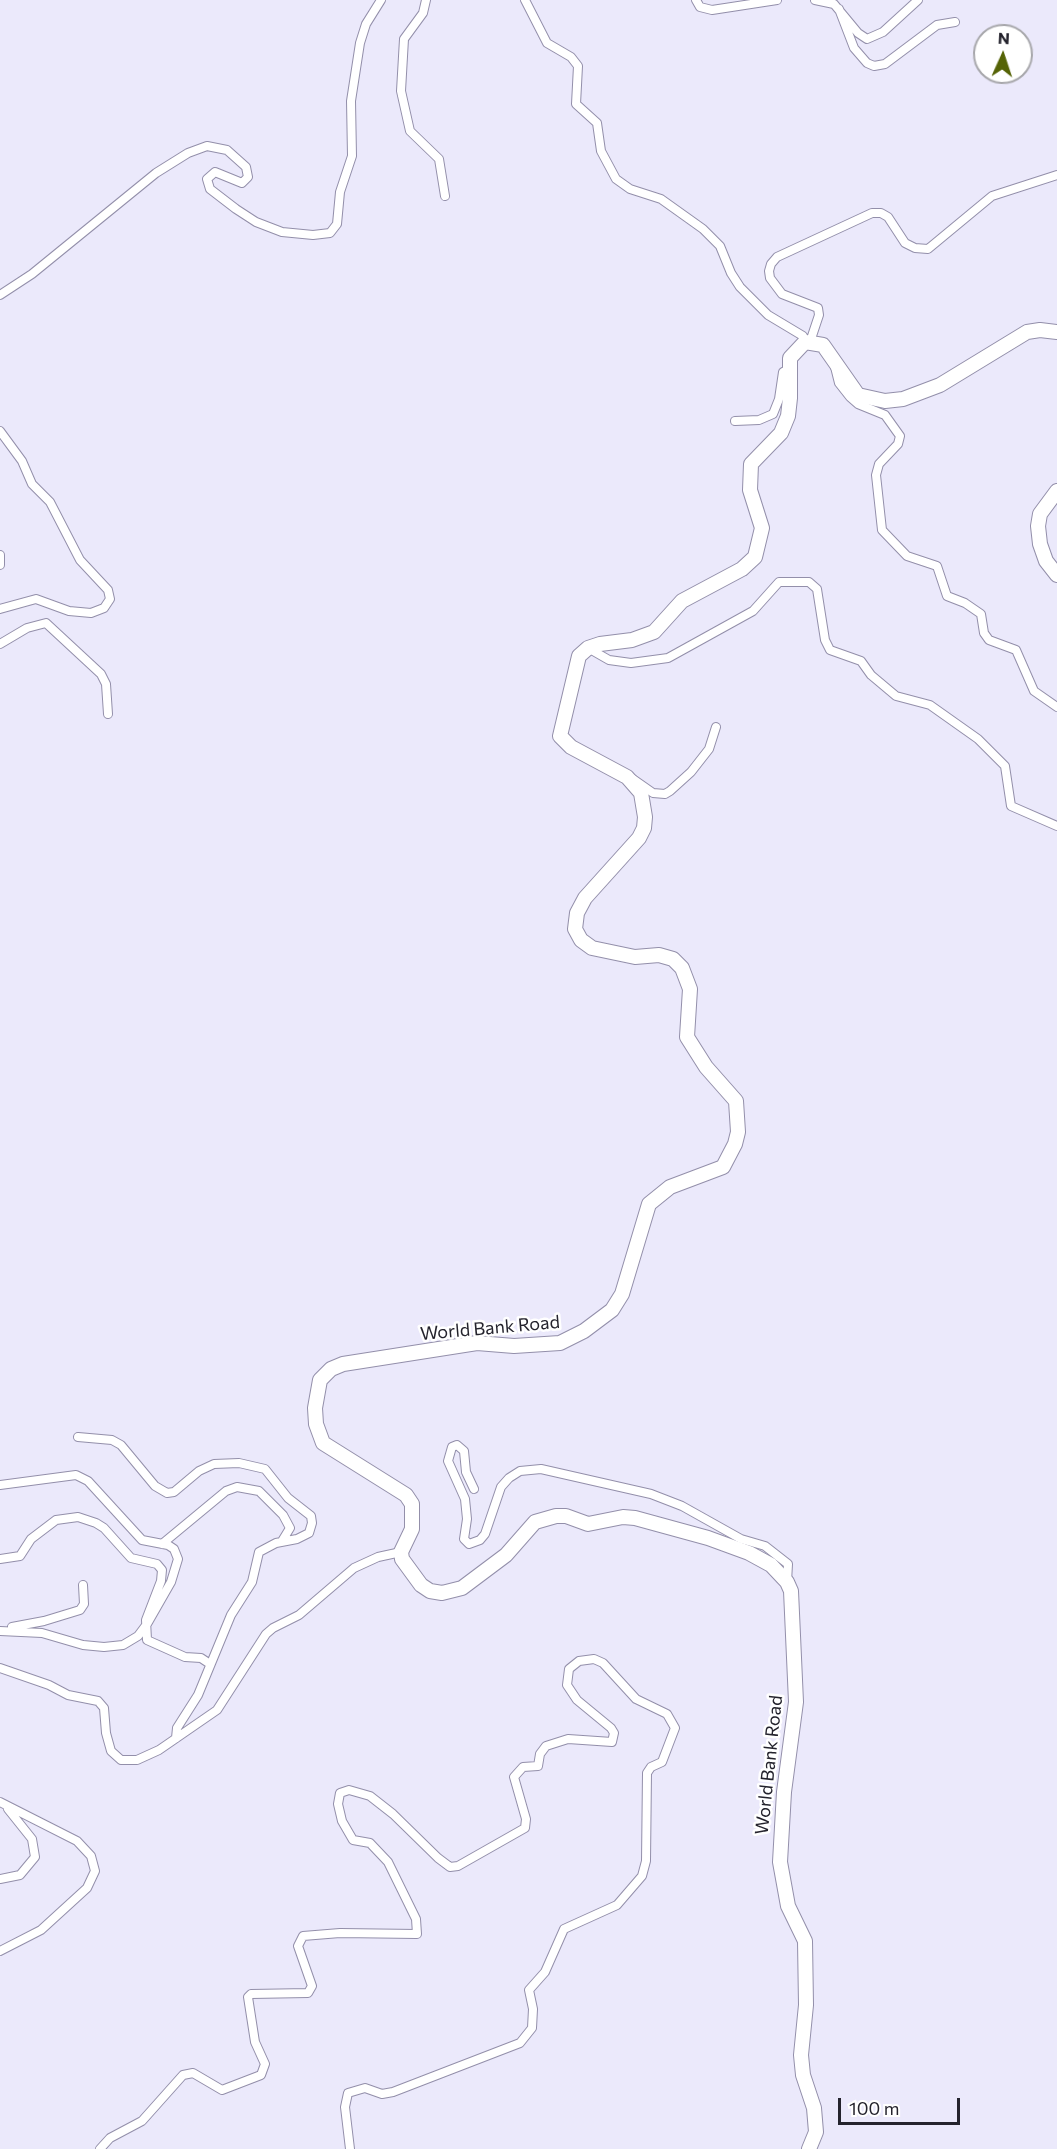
<!DOCTYPE html>
<style>
body{margin:0}
#map{position:relative;width:1057px;height:2149px;overflow:hidden;background:#ebe9fb;font-family:Commissioner,sans-serif}
canvas{display:block}
.north{position:absolute;left:973px;top:24px;width:60px;height:60px;box-sizing:border-box;background:#fff;border:2px solid #a7a7ab;border-radius:50%;rotate:3deg;font-size:16px;font-weight:700;line-height:24px;text-align:center;color:#24232d}
.north::after{content:'';display:block;margin:auto;width:21px;height:27px;background:#556306;clip-path:polygon(50% 0,100% 100%,50% 72%,0 100%)}
.scale{position:absolute;left:838px;top:2098px;width:122px;height:27px;box-sizing:border-box;border:3px solid #24232d;border-top:0;padding-left:8px;font-size:18px;line-height:21px;white-space:nowrap;color:#24232d;-webkit-text-stroke:4px #fff;paint-order:stroke}
</style>
<div id="map">
<canvas width="1057" height="2149"></canvas>
<div class="north">N</div>
<div class="scale">100 m</div>
</div>
<script>
const g = document.querySelector('canvas').getContext('2d');
g.lineJoin = 'round';
const shape = rows => new Path2D(rows.map(r => 'M' + r).join(''));
function trace(path, color, width, dash) { g.strokeStyle = color; g.lineWidth = width; g.lineCap = dash ? 'butt' : 'round'; g.setLineDash(dash || []); g.stroke(path); }
function write(font, color, halo, rows, align = 'center') {
  g.font = font + ' Commissioner,sans-serif'; g.lineWidth = 5; g.setLineDash([]); g.textBaseline = 'middle'; g.strokeStyle = halo; g.fillStyle = color; for (const [text, x, y, turn = 0] of rows) {
    g.save(); g.translate(x, y); g.rotate((+turn || 0) * Math.PI / 180); g.textAlign = isNaN(turn) ? turn : align; if (halo) g.strokeText(text, 0, 0); g.fillText(text, 0, 0); g.restore();
  }
}
const street = shape([
 [426,0,423,13,404,39,401,91,410,131,439,159,445,196],
 [525,0,547,43,571,57,578,66,576,104,597,123,601,151,616,179,630,189,661,199,703,229,720,246,731,273,740,287,768,315,803,336,805,342],
 [696,0,700,7,712,10,777,0],
 [815,0,834,4,858,33,867,39,883,32,918,0],
 [839,9,854,48,867,63,874,66,885,64,937,25,955,22],
 [0,295,32,274,156,173,188,153,207,146,227,150,246,167,248,177,242,183,215,172,207,179,210,189,236,209,256,222,282,232,313,235,330,233,337,224,340,192,352,156,351,101,360,43,366,24,381,0],
 [810,342,819,315,818,308,782,294,770,278,769,271,771,264,777,257,872,213,881,213,888,217,905,243,915,248,928,249,992,196,1057,175],
 [835,367,839,383,850,397,858,404,885,415,900,436,898,444,879,464,876,475,882,530,907,556,937,566,947,596,965,603,981,614,984,633,989,640,1016,650,1034,691,1057,707],
 [735,421,759,420,773,414,779,399,783,372,789,369],
 [0,431,22,461,32,484,50,502,80,560,108,590,110,599,104,608,91,613,69,611,36,599,0,609],
 [0,555,0,565],
 [0,644,27,628,46,623,101,674,106,684,108,714],
 [588,648,609,660,631,663,668,658,753,611,779,582,809,582,817,589,825,640,830,650,861,661,871,675,896,696,930,705,978,739,1005,766,1011,806,1057,826],
 [633,779,653,793,665,794,670,791,691,772,709,749,716,727],
 [78,1437,112,1440,121,1445,155,1486,167,1493,174,1492,199,1471,214,1464,239,1463,265,1469,288,1498,311,1516,312,1523,309,1533,297,1539,276,1543,259,1552,252,1582,231,1615,198,1695,177,1728,176,1738],
 [0,1485,76,1475,88,1481,142,1540,168,1545,174,1549,178,1559,171,1582,147,1624,138,1636,123,1645,104,1647,83,1645,42,1633,0,1631],
 [474,1489,466,1472,464,1451,457,1445,452,1447,448,1461,465,1499,467,1519,464,1539,469,1544,480,1540,485,1534,501,1487,509,1478,520,1471,541,1469,651,1494,682,1506,741,1539,765,1546,788,1564,787,1582],
 [162,1544,226,1491,237,1487,259,1491,283,1515,290,1528,282,1541],
 [0,1559,20,1556,31,1539,56,1520,78,1517,96,1523,104,1528,131,1558,157,1564,162,1570,161,1581,146,1620,147,1640,185,1657,201,1658,210,1664],
 [12,1627,44,1621,80,1610,84,1604,83,1585],
 [0,1668,49,1685,68,1695,98,1701,104,1708,106,1733,111,1751,121,1760,137,1760,159,1750,217,1710,266,1634,273,1628,299,1615,354,1568,378,1557,401,1552],
 [0,1802,77,1841,91,1856,95,1871,87,1888,41,1930,0,1951],
 [0,1879,20,1875,35,1857,32,1839,8,1809],
 [100,2149,110,2138,142,2121,183,2075,193,2073,222,2090,261,2075,265,2064,255,2042,248,1997,251,1994,308,1993,312,1986,298,1946,303,1936,340,1933,417,1934,416,1919,388,1862,370,1843,353,1840,342,1821,338,1804,340,1793,349,1790,370,1796,393,1814,438,1858,450,1867,458,1866,525,1828,526,1819,514,1777,523,1767,538,1766,540,1754,546,1746,568,1739,612,1742,614,1733,611,1728,577,1700,567,1685,569,1669,579,1661,594,1659,603,1663,636,1699,667,1714,675,1728,662,1762,651,1767,647,1773,646,1861,642,1876,617,1905,564,1929,545,1972,529,1990,533,2009,532,2028,520,2043,393,2092,382,2094,365,2088,348,2093,345,2107,350,2149]
]);
const primary = shape([
 [1057,491,1040,514,1038,526,1040,544,1046,561,1057,575],
 [809,2149,816,2132,814,2108,803,2075,801,2055,806,2005,805,1941,788,1906,780,1862,784,1792,796,1702,791,1591,787,1582,771,1565,749,1553,708,1538,635,1518,623,1517,588,1524,566,1516,556,1516,535,1522,506,1555,462,1588,442,1593,430,1591,421,1585,402,1559,401,1552,412,1529,412,1504,406,1495,323,1443,316,1424,315,1408,320,1380,331,1369,343,1364,477,1343,514,1346,560,1343,584,1331,612,1310,622,1294,649,1204,670,1187,723,1167,735,1144,738,1132,736,1101,706,1067,687,1037,690,989,682,968,673,959,659,955,635,957,592,948,581,940,575,929,577,913,585,898,639,838,644,828,645,817,641,793,627,777,571,747,560,736,579,656,588,648,600,644,632,640,654,632,682,601,742,569,755,557,762,528,750,490,751,464,781,433,788,416,790,398,790,358,805,342,823,345,858,395,885,401,903,399,940,385,1027,332,1040,330,1057,332]
]);
trace(street, '#938faa', 10);
trace(primary, '#938faa', 16);
trace(street, '#fff', 8);
trace(primary, '#fff', 14);
write('18px', '#24232d', '#fff', [
 ["World Bank Road",490,1328,-5],
 ["World Bank Road",769,1765,-84]
]);
</script>
